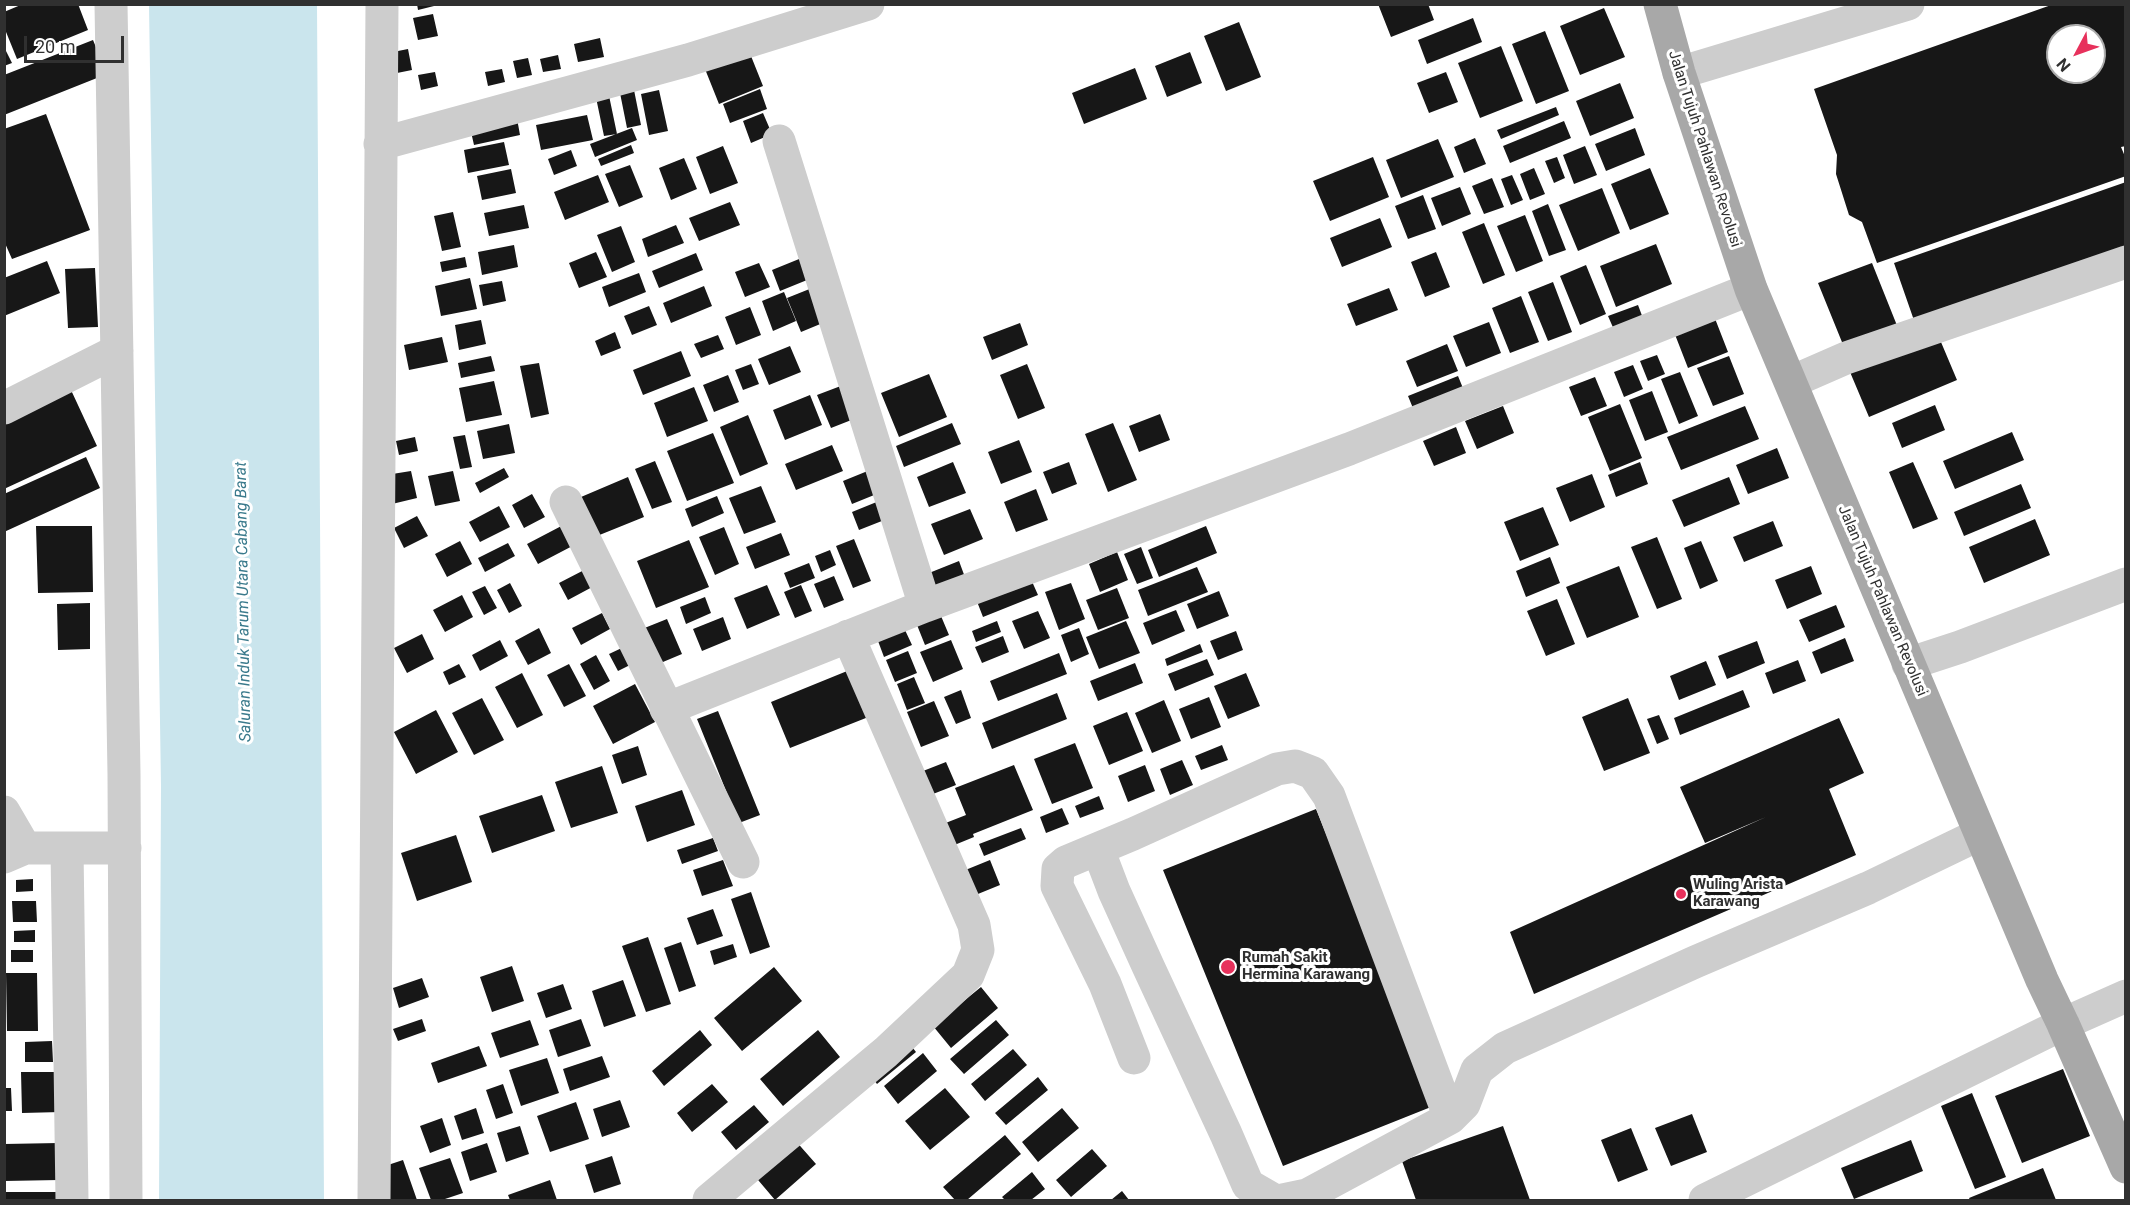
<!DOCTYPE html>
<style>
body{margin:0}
#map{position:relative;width:2130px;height:1205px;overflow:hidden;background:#fff;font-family:Roboto,sans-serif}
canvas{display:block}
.frame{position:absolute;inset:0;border:6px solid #303030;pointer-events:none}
.north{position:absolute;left:2046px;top:24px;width:60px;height:60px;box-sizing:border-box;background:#fff;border:2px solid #acacac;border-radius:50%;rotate:229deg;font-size:16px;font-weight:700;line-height:24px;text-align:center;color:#303030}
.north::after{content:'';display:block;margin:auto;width:21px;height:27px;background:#e7315c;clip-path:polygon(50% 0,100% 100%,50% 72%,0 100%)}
.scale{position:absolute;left:24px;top:36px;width:100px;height:27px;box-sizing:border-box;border:3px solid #303030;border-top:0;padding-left:8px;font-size:18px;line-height:21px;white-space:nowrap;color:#303030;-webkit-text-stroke:4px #fff;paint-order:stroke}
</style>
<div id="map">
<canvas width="2130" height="1205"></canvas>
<div class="frame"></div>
<div class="north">N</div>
<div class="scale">20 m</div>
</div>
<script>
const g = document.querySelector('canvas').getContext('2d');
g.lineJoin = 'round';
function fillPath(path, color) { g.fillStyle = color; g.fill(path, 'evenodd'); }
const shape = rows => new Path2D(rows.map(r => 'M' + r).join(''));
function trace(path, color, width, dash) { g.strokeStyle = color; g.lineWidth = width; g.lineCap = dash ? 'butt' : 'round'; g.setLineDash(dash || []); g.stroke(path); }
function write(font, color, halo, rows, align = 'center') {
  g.font = font + ' Roboto,sans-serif'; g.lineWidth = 6; g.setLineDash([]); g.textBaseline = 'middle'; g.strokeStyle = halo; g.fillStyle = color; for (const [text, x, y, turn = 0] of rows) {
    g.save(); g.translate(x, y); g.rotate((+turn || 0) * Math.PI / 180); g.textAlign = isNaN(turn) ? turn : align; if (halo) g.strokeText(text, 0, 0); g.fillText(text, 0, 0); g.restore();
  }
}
fillPath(shape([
 [149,5,317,5,324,1200,159,1200,161,786]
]), '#cae5ed');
fillPath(shape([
 [23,4,78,4,88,30,17,59,4,27,4,12],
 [417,4,438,4,438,5,418,10],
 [1378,4,1428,4,1434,20,1391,37],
 [2054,4,2126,4,2126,146,2121,147,2126,159,2126,176,1877,263,1862,222,1849,215,1836,174,1837,155,1814,89],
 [2058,36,2094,36,2094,72,2058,72],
 [1604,8,1625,57,1580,75,1560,26],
 [433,14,438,36,418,40,413,18],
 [1473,18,1482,42,1427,64,1418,40],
 [1239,22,1261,77,1226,91,1204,36],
 [1545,31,1569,91,1536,104,1512,44],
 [600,38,604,57,578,62,574,44],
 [93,40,107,74,4,115,4,75],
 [747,46,763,86,719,104,703,64],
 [1501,46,1523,101,1480,118,1458,63],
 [4,47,12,63,4,66],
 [408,49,412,70,397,73,393,52],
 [1190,52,1202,83,1167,97,1155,66],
 [558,55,561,69,543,72,540,59],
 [528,58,532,75,517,78,513,61],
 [1135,68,1147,99,1084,124,1072,93],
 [502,69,505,82,488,86,485,72],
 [435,72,438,86,421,90,418,75],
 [1446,72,1458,102,1429,113,1417,83],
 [1620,83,1634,118,1590,136,1576,101],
 [607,86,617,134,604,136,594,88],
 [760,89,767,109,730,123,723,104],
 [634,90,641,125,627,128,620,93],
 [659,90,668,131,649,135,641,94],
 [1556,107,1559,115,1501,139,1497,130],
 [516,113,520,135,474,145,469,123],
 [763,113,772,134,751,143,743,121],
 [46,114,90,230,12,259,4,241,4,129],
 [587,115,593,140,541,150,536,125],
 [1564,121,1571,138,1510,163,1503,146],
 [632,128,637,140,595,157,590,144],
 [1635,128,1645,155,1606,171,1595,144],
 [1475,138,1486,164,1464,173,1454,147],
 [1438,139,1454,177,1401,198,1386,160],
 [504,142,509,165,468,173,464,150],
 [631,145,634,153,601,166,598,159],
 [723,146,738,183,710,194,696,157],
 [1585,146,1597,175,1574,184,1563,155],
 [571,150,577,166,554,175,548,159],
 [1373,157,1389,197,1330,221,1313,181],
 [1557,157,1565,178,1554,183,1545,161],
 [684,158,697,189,671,200,659,168],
 [630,165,643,197,619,207,605,174],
 [1534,168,1545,194,1530,200,1520,174],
 [1650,168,1669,214,1630,230,1611,184],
 [511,169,516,193,482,200,477,176],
 [598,175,609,202,565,220,554,192],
 [1512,175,1523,200,1511,205,1501,179],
 [1492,178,1504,207,1484,214,1472,186],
 [2126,182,2126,257,1917,329,1894,263],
 [1460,187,1471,214,1442,226,1431,198],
 [1602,188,1620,233,1578,251,1559,205],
 [1423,195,1436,229,1408,239,1395,206],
 [730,202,740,225,699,241,689,218],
 [1548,204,1566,250,1549,256,1532,211],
 [524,205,529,228,489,236,484,213],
 [453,212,461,247,442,251,434,216],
 [1525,215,1543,261,1516,272,1497,226],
 [1380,218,1392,247,1342,267,1330,238],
 [1484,223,1505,275,1483,284,1462,232],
 [676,225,684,243,648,257,642,239],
 [621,226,635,262,612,272,597,235],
 [1656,244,1672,284,1616,307,1600,266],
 [514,245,518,267,482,275,478,252],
 [596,252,607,277,579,288,569,263],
 [1436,252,1450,287,1425,297,1411,262],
 [696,253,703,270,659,288,652,271],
 [465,257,467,267,442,272,440,262],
 [804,257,812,278,780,291,772,270],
 [47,261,60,293,4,316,4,278],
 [759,263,770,287,745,297,735,272],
 [1872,263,1900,333,1846,352,1818,283],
 [1586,265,1606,314,1580,325,1560,276],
 [95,268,98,327,68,328,65,269],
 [639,273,646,292,609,307,602,287],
 [470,278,477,309,441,316,435,286],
 [502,281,506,301,483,306,479,285],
 [1553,282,1572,332,1548,341,1528,292],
 [704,286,712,306,671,323,663,303],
 [817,286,830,320,801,332,787,298],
 [1389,288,1398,310,1356,326,1347,304],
 [784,292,796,321,773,331,762,301],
 [1521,296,1539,342,1510,353,1492,308],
 [1638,305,1644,321,1615,332,1608,316],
 [649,306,657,325,632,335,624,316],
 [750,307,761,335,736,345,725,317],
 [1714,316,1728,352,1688,368,1674,332],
 [481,320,486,344,459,350,455,325],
 [1489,322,1501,353,1466,367,1453,336],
 [1020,323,1028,345,992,360,983,337],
 [615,332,621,348,601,356,595,341],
 [718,335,724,349,701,358,694,344],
 [1938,335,1957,380,1869,417,1850,372],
 [442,337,448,362,409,370,404,345],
 [1447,344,1458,371,1417,387,1406,361],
 [790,346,801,372,769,385,758,359],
 [681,351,691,376,643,395,633,370],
 [1657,355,1665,374,1648,381,1640,361],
 [491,356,495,371,461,378,458,363],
 [1729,356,1744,394,1713,406,1697,368],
 [539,363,549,414,531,418,520,366],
 [751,364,759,384,743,390,735,370],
 [1027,364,1045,408,1018,419,1000,375],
 [1633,365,1643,389,1624,397,1614,372],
 [1680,372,1698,416,1679,424,1661,379],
 [929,374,947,417,899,437,881,393],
 [728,375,739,402,714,412,703,385],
 [1458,376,1467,398,1417,418,1408,396],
 [1595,377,1607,406,1581,416,1569,387],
 [494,381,502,415,466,422,459,388],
 [846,384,859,417,831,428,817,395],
 [694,387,708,421,667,437,654,403],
 [71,390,97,446,4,489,4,421],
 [1652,391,1668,432,1645,441,1629,400],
 [810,395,822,425,785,440,773,410],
 [1620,404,1642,458,1610,471,1588,417],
 [1935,405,1945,430,1902,448,1892,423],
 [1503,406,1514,433,1477,449,1465,421],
 [1745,406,1759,439,1681,470,1667,437],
 [1160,414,1170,440,1139,452,1129,426],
 [748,415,768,464,740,476,720,427],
 [952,423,961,444,904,467,896,446],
 [1113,423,1137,480,1108,492,1085,434],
 [509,424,515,453,483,459,477,431],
 [1456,427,1466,453,1434,466,1423,441],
 [2012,432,2024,460,1955,489,1943,461],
 [713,433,734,483,687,501,667,451],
 [465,435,472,467,460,469,453,437],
 [415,437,418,451,399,455,396,441],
 [1019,440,1032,472,1001,484,988,452],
 [832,445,843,471,796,490,785,464],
 [1777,448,1789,478,1748,494,1736,465],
 [86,457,100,488,4,532,4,494],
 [655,461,672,502,652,509,635,469],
 [953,462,966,493,929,507,917,477],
 [1069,462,1077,484,1052,494,1043,472],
 [1640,462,1648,484,1616,497,1608,475],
 [1913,462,1938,519,1913,529,1889,472],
 [504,468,509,477,480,493,475,483],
 [875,468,884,491,852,504,843,481],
 [411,471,417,498,392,504,386,475],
 [453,471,460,501,435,506,428,476],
 [1592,474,1605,507,1570,522,1556,488],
 [628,477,644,517,597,536,581,497],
 [1729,477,1740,504,1684,527,1672,500],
 [2021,484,2031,508,1964,536,1954,512],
 [761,486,776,522,744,534,729,498],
 [1036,489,1048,520,1016,532,1004,502],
 [532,494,545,517,524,528,512,505],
 [717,496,724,513,692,527,685,509],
 [884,499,892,517,859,530,852,512],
 [499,506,510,527,480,542,469,522],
 [1543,507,1559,545,1520,561,1504,522],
 [970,509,983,539,944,555,931,524],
 [417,516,428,536,404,548,394,528],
 [2035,519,2050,555,1984,583,1969,547],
 [1773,521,1783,546,1744,562,1733,537],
 [569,522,580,542,538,564,527,544],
 [36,526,92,526,93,592,38,593],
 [1206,526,1217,553,1159,577,1148,550],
 [724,527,739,564,715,575,699,537],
 [781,533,790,555,755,569,746,547],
 [1657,537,1682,599,1657,609,1631,547],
 [854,539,871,581,853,588,836,546],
 [689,540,709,587,656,608,637,561],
 [460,541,472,564,447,577,435,554],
 [1701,541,1718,581,1700,589,1684,548],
 [508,543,515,556,485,572,478,558],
 [1141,547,1153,578,1137,584,1124,554],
 [830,550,836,565,821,572,815,556],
 [1117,552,1128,580,1100,592,1089,564],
 [1550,557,1560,583,1526,597,1516,571],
 [959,561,966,580,936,592,929,573],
 [809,563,815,578,790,588,784,573],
 [1619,566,1639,617,1587,638,1566,587],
 [1811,566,1822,594,1787,609,1775,580],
 [1197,567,1208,592,1148,616,1138,590],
 [588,568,596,585,568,600,559,583],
 [834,576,844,600,824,608,814,584],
 [1030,577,1038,595,983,617,976,599],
 [510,583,522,606,509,613,497,590],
 [1071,583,1085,619,1059,630,1045,592],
 [767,585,780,615,747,629,734,598],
 [801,585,812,611,795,618,784,592],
 [485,586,497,608,484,615,472,592],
 [1117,588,1129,618,1098,630,1086,600],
 [1219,591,1229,616,1197,629,1187,604],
 [462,595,473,617,445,632,433,610],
 [705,597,711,613,686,624,680,607],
 [1557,599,1575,644,1546,656,1527,611],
 [90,603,90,649,58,650,57,604],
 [1836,605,1845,627,1809,642,1799,620],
 [1176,610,1185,631,1152,645,1143,623],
 [1038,611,1050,638,1024,649,1012,621],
 [602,613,610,629,581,645,572,628],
 [941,616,949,635,925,645,917,625],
 [723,617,731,639,702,651,693,629],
 [667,619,682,654,651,667,637,631],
 [997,621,1001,632,976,642,972,631],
 [1126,621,1140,653,1099,669,1086,637],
 [539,628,551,653,528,665,515,641],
 [1079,628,1089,654,1071,662,1061,635],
 [905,630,912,645,884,657,878,641],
 [1236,631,1243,650,1218,660,1210,641],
 [422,634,434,659,407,673,394,648],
 [1003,636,1009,652,982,663,975,647],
 [1845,638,1854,661,1821,674,1812,652],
 [500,640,508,656,480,671,472,655],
 [951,640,963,669,933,682,920,652],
 [1757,641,1765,663,1727,679,1718,656],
 [1200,644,1203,652,1167,666,1165,659],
 [626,646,634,663,618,671,609,654],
 [908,651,917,673,895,682,886,660],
 [1059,653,1067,674,998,701,990,681],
 [596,655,610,681,594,690,580,664],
 [1207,659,1214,675,1175,691,1168,674],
 [1798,660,1806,681,1773,694,1765,673],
 [1706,661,1716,685,1679,700,1670,676],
 [1135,663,1143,683,1098,701,1090,681],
 [459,664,466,677,449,685,443,672],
 [569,664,586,696,564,707,547,675],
 [857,667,876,714,790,748,771,702],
 [522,673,543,715,517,728,495,687],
 [1246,673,1260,706,1228,719,1214,686],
 [914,677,925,703,907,710,897,684],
 [635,684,655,722,613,744,593,706],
 [961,690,971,718,956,724,944,697],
 [1743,690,1750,707,1680,735,1674,718],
 [1057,693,1067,719,992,749,982,723],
 [1209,697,1221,727,1191,739,1179,709],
 [482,698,504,740,474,755,452,713],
 [1628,698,1650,753,1604,771,1582,717],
 [1164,700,1181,741,1152,753,1135,713],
 [934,701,949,736,921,747,907,712],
 [436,710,458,752,416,774,394,732],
 [718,711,760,815,739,823,697,719],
 [1127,712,1143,751,1109,765,1093,726],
 [1659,715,1669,739,1657,744,1647,719],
 [1839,718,1864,773,1829,789,1856,855,1534,994,1510,932,1766,817,1705,843,1680,787],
 [1075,743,1093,788,1052,804,1034,759],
 [1222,745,1228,760,1201,770,1195,756],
 [638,746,647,775,622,784,612,755],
 [1182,760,1193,785,1170,795,1160,769],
 [946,762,956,785,933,794,923,771],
 [1014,765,1033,810,973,834,974,837,952,846,943,824,966,815,955,788],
 [1145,765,1155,791,1128,802,1118,776],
 [602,766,618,813,571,828,555,782],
 [682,790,695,825,647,842,635,806],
 [542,795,555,831,492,853,479,816],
 [1099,796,1104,809,1080,818,1075,806],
 [1062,808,1069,824,1046,833,1040,817],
 [1316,809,1436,1105,1283,1166,1163,870],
 [1021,828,1026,839,984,856,979,844],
 [456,835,472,882,417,901,401,853],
 [713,838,718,851,682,864,677,850],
 [723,860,733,886,702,896,693,870],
 [990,860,1000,885,973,896,963,871],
 [33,879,33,891,16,892,16,880],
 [751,892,770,947,750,954,731,899],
 [12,901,36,901,37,922,13,922],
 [713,909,723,936,697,945,687,918],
 [35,930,35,942,14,942,14,931],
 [648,937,671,1004,646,1012,622,946],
 [681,942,696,986,679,992,664,948],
 [733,944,737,957,714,965,710,951],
 [11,950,33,950,33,962,11,962],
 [512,966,524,1001,492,1012,480,977],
 [774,967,802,1001,742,1051,714,1018],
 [6,973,37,973,38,1031,7,1031],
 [422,978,429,997,399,1008,393,988],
 [623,980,636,1016,604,1027,592,991],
 [563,984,572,1009,546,1018,537,993],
 [981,987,998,1008,951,1048,933,1026],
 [422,1019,426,1031,398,1041,393,1029],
 [581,1019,591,1046,558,1057,549,1030],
 [530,1020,539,1045,500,1058,491,1033],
 [996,1020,1009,1035,964,1074,950,1059],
 [700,1030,712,1045,664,1086,652,1071],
 [818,1030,840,1057,783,1106,760,1079],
 [52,1041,53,1062,25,1062,25,1042],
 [909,1043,916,1052,877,1084,870,1075],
 [479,1046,487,1066,438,1083,431,1063],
 [1013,1049,1027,1065,985,1101,971,1084],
 [923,1053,937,1071,898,1104,884,1086],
 [602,1056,610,1077,570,1091,563,1069],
 [547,1058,559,1093,521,1106,509,1070],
 [2063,1069,2090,1136,2022,1163,1995,1096],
 [21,1072,60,1072,61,1112,22,1113],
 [1038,1077,1048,1090,1006,1125,995,1113],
 [503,1084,513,1113,496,1119,486,1090],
 [712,1084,728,1102,692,1132,677,1113],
 [4,1088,11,1088,12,1111,4,1111],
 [945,1088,970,1117,930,1150,905,1121],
 [1972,1093,2006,1177,1975,1189,1941,1106],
 [620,1100,630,1127,602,1137,593,1109],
 [576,1102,589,1139,550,1152,537,1116],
 [754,1105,769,1122,736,1150,721,1132],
 [476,1108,484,1133,462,1140,454,1116],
 [1062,1108,1079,1128,1038,1162,1022,1142],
 [1692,1114,1707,1152,1671,1166,1655,1128],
 [442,1118,451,1145,430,1153,420,1126],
 [520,1126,529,1154,506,1162,497,1133],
 [1503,1126,1530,1200,1416,1200,1402,1161],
 [1631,1128,1648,1170,1618,1182,1601,1140],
 [1005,1135,1021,1154,967,1200,955,1200,943,1187],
 [794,1139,816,1164,775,1200,753,1174],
 [1911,1140,1923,1171,1854,1199,1841,1168],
 [59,1143,59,1180,4,1181,4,1144],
 [487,1143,497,1172,470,1181,461,1152],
 [1092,1149,1107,1166,1071,1197,1056,1180],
 [612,1156,621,1184,594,1193,585,1165],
 [450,1158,463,1193,442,1200,431,1200,419,1168],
 [403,1160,417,1200,390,1200,379,1168],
 [2043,1168,2056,1200,1970,1200,1969,1198],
 [1032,1172,1045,1189,1031,1200,1005,1200,1002,1197],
 [550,1180,557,1200,510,1200,508,1195],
 [1122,1191,1129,1200,1111,1200],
 [4,1192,60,1192,60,1200,4,1200]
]), '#171717');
trace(shape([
 [111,4,124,774,126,1200],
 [1679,73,1908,4],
 [380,144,688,60,868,4],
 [1791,382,1846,358,2126,262],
 [4,408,117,351],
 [566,502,743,862],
 [925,606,1349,449,1751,289],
 [1908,664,1960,647,2126,584],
 [666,709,925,606,779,141],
 [4,812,25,848],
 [67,849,72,1200],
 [1098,849,1114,891,1148,966,1226,1134,1248,1185,1274,1200],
 [4,857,25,848,125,848],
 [1134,1058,1105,984,1057,886,1058,869,1066,862,1133,834,1277,769,1295,766,1313,773,1329,796,1450,1118],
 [374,1200,382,4],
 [709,1200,886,1052,968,975,978,950,974,925,848,636],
 [1283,1200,1307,1195,1450,1118,1464,1104,1477,1070,1505,1048,1695,962,1868,888,1980,834],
 [1705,1200,2063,1024,2126,996]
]), '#cdcdcd', 33);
trace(shape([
 [1660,4,1679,73,1751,289,2042,980,2063,1024,2126,1167]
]), '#a8a8a8', 33);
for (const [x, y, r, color] of [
 [1681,894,6,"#e7315c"],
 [1228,967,8,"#e7315c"]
]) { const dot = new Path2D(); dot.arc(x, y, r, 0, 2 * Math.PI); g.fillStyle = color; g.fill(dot); trace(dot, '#fff', 2); }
write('15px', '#303030', '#fff', [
 ["Jalan Tujuh Pahlawan Revolusi",1704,149,72],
 ["Jalan Tujuh Pahlawan Revolusi",1882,601,67]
]);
write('bold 15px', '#303030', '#fff', [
 ["Wuling Arista",1693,885],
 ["Karawang",1693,902],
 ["Rumah Sakit",1242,958],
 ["Hermina Karawang",1242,975]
], 'left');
write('italic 16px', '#3a7a8c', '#fff', [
 ["Saluran Induk Tarum Utara Cabang Barat",244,602,-91]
]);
</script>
